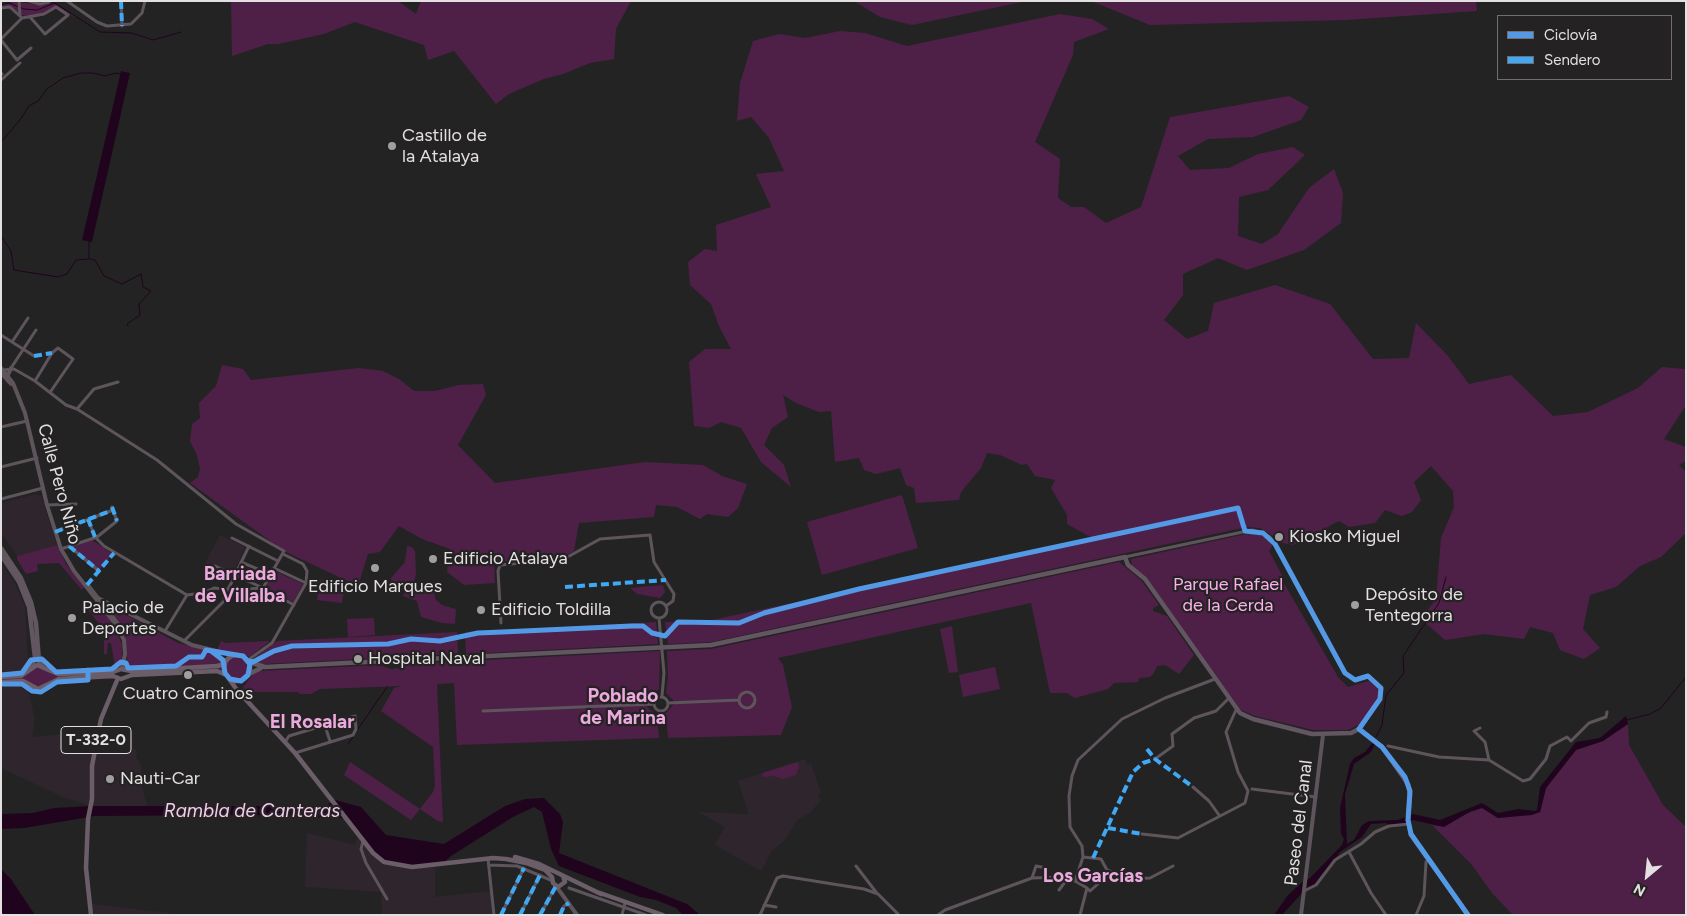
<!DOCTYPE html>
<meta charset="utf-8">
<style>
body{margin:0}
#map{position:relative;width:1687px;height:916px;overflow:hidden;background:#242324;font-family:Figtree,sans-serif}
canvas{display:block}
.frame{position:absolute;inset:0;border:2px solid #e2e0e1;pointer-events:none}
.legend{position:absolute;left:1497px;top:15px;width:175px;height:65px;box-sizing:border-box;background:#252224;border:1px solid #716e70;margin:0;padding:6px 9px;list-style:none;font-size:15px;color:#e2e0e1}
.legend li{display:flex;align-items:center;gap:10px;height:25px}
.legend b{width:25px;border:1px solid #716e70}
.north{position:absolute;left:1622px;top:851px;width:50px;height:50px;-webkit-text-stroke:4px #252224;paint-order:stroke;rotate:208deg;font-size:14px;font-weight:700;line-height:20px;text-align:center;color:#e2e0e1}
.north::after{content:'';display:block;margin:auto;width:18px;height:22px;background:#e2e0e1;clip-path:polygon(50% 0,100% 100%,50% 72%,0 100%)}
</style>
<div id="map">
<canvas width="1687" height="916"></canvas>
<div class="frame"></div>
<ul class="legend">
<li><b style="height:6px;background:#5399e6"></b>Ciclovía</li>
<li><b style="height:6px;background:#3fa9f5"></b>Sendero</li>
</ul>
<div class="north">N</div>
</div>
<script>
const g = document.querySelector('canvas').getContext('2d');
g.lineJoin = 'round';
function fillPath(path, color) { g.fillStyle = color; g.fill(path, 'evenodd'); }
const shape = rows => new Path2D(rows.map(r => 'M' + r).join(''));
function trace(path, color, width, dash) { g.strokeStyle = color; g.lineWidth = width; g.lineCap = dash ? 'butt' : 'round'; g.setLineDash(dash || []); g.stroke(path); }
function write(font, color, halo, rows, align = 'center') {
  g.font = font + ' Figtree,sans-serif'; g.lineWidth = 4.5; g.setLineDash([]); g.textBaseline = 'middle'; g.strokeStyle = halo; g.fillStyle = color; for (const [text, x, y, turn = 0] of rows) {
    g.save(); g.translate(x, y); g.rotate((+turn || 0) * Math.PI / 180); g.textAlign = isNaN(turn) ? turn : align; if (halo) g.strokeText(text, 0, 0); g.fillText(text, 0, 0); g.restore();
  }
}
fillPath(shape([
 [37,494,38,496,41,496,57,545,17,556,1,533,1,503],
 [220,535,245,547,233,573,217,565,205,564],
 [1,562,15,584,25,606,28,663,19,673,1,674],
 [1,685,20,685,28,690,35,719,32,737,98,731,96,743,137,750,136,757,141,766,141,783,147,806,91,806,63,797,1,768],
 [805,759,807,765,811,764,821,793,818,794,820,801,810,813,797,820,785,840,771,852,761,871,715,845,725,827,698,812,749,814,738,781],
 [307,833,355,845,357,838,360,837,435,865,435,897,491,891,494,915,382,915,381,892,305,887],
 [91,904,169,913,169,915,94,915]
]), '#2e262c');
fillPath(shape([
 [12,1,39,5,55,4,77,18,55,7,44,14,29,16,21,15,11,6,1,7,1,4,11,4],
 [231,1,398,1,416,14,421,1,631,1,616,29,614,59,590,63,563,74,544,79,509,94,496,104,454,51,428,60,424,45,355,22,324,34,278,44,268,44,232,56],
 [854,1,1027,1,912,25,880,17],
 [1091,1,1476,1,1477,11,1346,20,1150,25],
 [1060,14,1092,19,1109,29,1074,42,1073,55,1035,142,1060,159,1058,198,1071,207,1084,207,1106,223,1141,207,1170,117,1289,96,1309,107,1301,120,1253,137,1208,139,1178,156,1190,170,1229,168,1258,154,1293,147,1305,155,1268,190,1239,197,1238,236,1262,244,1278,234,1309,188,1334,169,1343,193,1341,223,1304,250,1247,270,1218,258,1183,274,1183,295,1164,320,1187,339,1208,331,1214,303,1275,285,1330,304,1373,359,1409,358,1416,323,1448,356,1469,384,1511,375,1553,416,1588,412,1638,388,1662,367,1685,369,1686,405,1664,439,1686,447,1686,461,1679,465,1686,472,1686,533,1661,557,1640,566,1616,587,1590,595,1583,629,1600,648,1584,659,1560,650,1553,633,1530,627,1524,639,1484,634,1445,640,1421,619,1436,599,1441,538,1454,507,1453,491,1431,466,1414,482,1421,500,1412,512,1402,516,1385,510,1375,523,1349,527,1339,521,1293,545,1278,542,1272,535,1260,528,1247,527,711,642,668,644,665,622,707,621,1094,539,1067,524,1067,515,1051,488,1055,480,1035,476,1027,464,1022,465,1000,455,987,453,981,468,961,492,959,500,916,503,914,488,906,485,900,468,876,474,864,470,859,458,835,462,831,411,819,412,796,403,783,395,788,417,772,428,764,445,784,465,791,487,761,462,741,428,721,422,709,428,694,426,689,362,705,349,731,349,719,326,711,304,690,285,688,262,705,249,717,251,716,225,771,207,756,174,784,171,769,138,751,117,737,121,740,83,753,41,779,34,805,38,840,31,865,33,907,46],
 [222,365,243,369,251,380,359,368,383,371,399,379,414,391,435,391,459,385,483,384,486,395,458,445,495,483,645,462,703,465,722,476,747,484,738,508,728,517,707,514,700,519,677,507,656,505,654,517,579,523,574,551,564,557,494,562,495,583,464,585,447,572,450,549,422,539,399,526,380,552,368,554,358,586,284,551,190,483,198,477,200,469,197,455,190,441,192,424,200,418,199,403,216,386],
 [902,495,918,548,822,575,807,522],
 [1246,534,1261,535,1273,545,1269,551,1283,577,1281,578,1338,677,1348,687,1369,681,1379,688,1379,698,1360,724,1348,730,1313,730,1255,716,1241,710,1147,579,1132,566,1131,559],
 [92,540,113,554,99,571,70,548],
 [57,545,66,564,84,587,82,590,59,563,37,564,38,571,26,574,17,559,17,556],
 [407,546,412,547,415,551,416,574,413,586,432,586,436,600,442,605,456,609,455,624,442,623,421,617,417,601,403,596,406,588,391,580,391,578,405,562],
 [1119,562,1141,580,1159,605,1153,608,1153,611,1167,616,1194,655,1179,674,1165,665,1157,666,1154,673,1150,677,1139,678,1138,682,1114,683,1108,689,1075,698,1067,693,1050,693,1031,603,778,658,783,665,792,707,781,735,668,738,666,713,673,705,673,700,666,693,668,677,667,651,711,649],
 [277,572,303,584,293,602,266,587,271,576],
 [320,580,345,583,342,603,317,600],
 [663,585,665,592,660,598,637,594,630,588],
 [96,602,113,623,122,644,122,660,115,667,111,643,108,643,107,654,104,654,104,630,85,606],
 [111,607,178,643,205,649,204,653,199,656,188,656,176,665,128,667,125,637,109,608],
 [374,618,375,635,348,637,347,619],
 [656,622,658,644,466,654,465,632],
 [952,626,958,672,949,673,940,629],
 [457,632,458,654,263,664,252,660,277,641],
 [221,641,225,643,270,641,249,657,242,653,217,650],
 [206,650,218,655,224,663,233,655,243,656,250,664,249,674,243,680,236,681,222,672,176,673,176,666,189,657,202,657],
 [660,651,659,689,646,701,647,707,657,715,659,738,457,745,454,683,437,684,443,822,438,821,420,809,411,820,344,775,350,762,420,809,433,792,435,786,433,747,381,711,394,688,402,686,320,689,311,694,300,694,297,692,243,692,242,689,253,674,259,671,381,665,393,670,394,668,401,669,407,664],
 [34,666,50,672,88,673,88,677,59,679,39,689,23,681,1,682,1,677,20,676],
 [995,667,1000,689,963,697,959,675],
 [1628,724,1629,745,1663,805,1686,827,1686,915,1513,915,1492,893,1472,865,1431,824,1436,826,1482,808,1498,818,1540,812,1546,788,1576,750,1603,741],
 [798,762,799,766,796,775,783,779,774,776,763,777,762,773]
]), '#4e2047');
fillPath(shape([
 [121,71,130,73,92,242,82,240],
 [1626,716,1628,724,1603,741,1576,750,1546,788,1540,812,1532,815,1498,818,1482,808,1471,811,1444,827,1412,820,1408,820,1409,824,1389,826,1386,823,1371,824,1362,837,1340,852,1316,885,1304,891,1282,915,1274,915,1288,895,1305,880,1309,879,1342,845,1344,839,1341,834,1340,808,1350,764,1354,758,1365,752,1373,742,1375,744,1371,752,1354,764,1345,794,1347,844,1354,840,1362,825,1369,821,1398,820,1413,814,1440,820,1482,803,1498,813,1518,809,1535,811,1537,810,1540,787,1576,742,1600,738],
 [544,798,560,814,563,822,559,853,687,904,700,915,683,915,676,908,656,900,640,897,559,866,551,849,542,812,534,807,513,817,451,856,442,864,412,867,379,859,345,818,250,815,95,816,24,828,1,829,1,814,33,813,54,808,91,806,275,806,306,808,326,806,335,800,361,807,386,835,444,844,505,806,525,799],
 [1,869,11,879,35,915,2,915]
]), '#20041d');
trace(shape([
 [1,5,9,3,24,9,37,10,55,3,100,32,132,33,153,40,181,32],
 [1,142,20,120,29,106,38,101,47,89,63,78,81,73,93,73,105,76,116,73,122,74],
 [1,155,2,152],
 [1,236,11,251,14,270,58,277,67,274,76,260,89,259,89,241],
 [90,259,95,260,104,276,122,284,141,274,143,287,151,291,139,304,140,315,127,324,128,326],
 [1627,720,1650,714,1661,708,1686,677],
 [358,729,387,687],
 [1376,737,1382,725,1386,695,1404,673,1403,656,1439,603,1446,577],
 [348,744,353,737]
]), '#20041d', 1);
trace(shape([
 [19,1,20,16],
 [29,1,40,4,49,2],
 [67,1,97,22,107,26,131,24,142,13,145,1],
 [121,1,122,26],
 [1,8,10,7,22,18],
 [22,18,44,14,56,7,68,15,45,34,30,17],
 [1,39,22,18],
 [1,40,17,60,31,48],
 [1,73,2,74],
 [1,80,20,63],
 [1,335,34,356],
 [12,342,28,318],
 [11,368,36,330],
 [3,370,14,369,35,381,66,405,77,409,157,460,236,524,284,551,263,588,215,566],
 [35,381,52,353,58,348,73,359,51,391],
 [77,409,94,389,118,382],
 [1,427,27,421],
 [1,467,37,458],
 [1,499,43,488],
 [47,505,76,504],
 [88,519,95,537,104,546,187,595,203,593,214,588,234,590,263,588,294,605],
 [55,532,113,510],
 [232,538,278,561],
 [69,546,99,571],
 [61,549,97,537,117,521,112,507],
 [1125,557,1252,530,1263,533,1270,537,1283,558],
 [241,562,269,574],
 [274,568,306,583],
 [224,598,249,546],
 '651 610a8 8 0 1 1 16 0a8 8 0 1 1-16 0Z',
 [659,618,664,673,662,696],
 [501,623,498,571,500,565,564,559,600,539,650,535,654,562,674,594,673,601,666,606],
 [165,631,187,595],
 [184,641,234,591],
 [248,660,272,643,306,583,307,571,303,564,283,554],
 '739 700a8 8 0 1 1 16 0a8 8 0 1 1-16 0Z',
 '654 704a7 7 0 1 1 14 0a7 7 0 1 1-14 0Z',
 [668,703,739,700],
 [483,711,653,704],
 [325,726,330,741],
 [1480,728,1474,731,1485,742,1489,760],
 [285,742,289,736,355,716,356,729,353,735,295,753],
 [1388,746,1439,757,1489,760,1523,781,1530,779,1546,759,1550,746,1567,737,1571,741,1589,723,1606,717,1607,712],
 [1155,759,1173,746,1172,734,1194,718,1216,711,1228,699],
 [1193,787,1209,801,1219,815],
 [1252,789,1316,797],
 [1142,834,1178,838,1245,803,1248,791,1238,772,1226,732,1236,710],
 [363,841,361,849,366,863,387,899],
 [1349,852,1371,893,1386,915],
 [1083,857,1101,859,1107,870,1129,879,1150,878,1173,866],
 [488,859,494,915],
 [489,865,517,866,553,881],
 [856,866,876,892],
 [1032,878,1036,866,1046,868],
 [1075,881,1083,857,1082,846,1070,827,1069,796,1072,776,1078,760,1122,719,1165,698,1215,679],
 [569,888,646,915],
 [1087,888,1090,891,1099,883],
 [1059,890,1068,878],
 [1304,891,1316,885,1335,860,1361,844,1375,832,1389,826,1409,824],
 [764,905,776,907],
 [1,914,2,915],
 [501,915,524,868],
 [520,915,540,875],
 [540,915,556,886],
 [560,915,564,906,569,903],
 [622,915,625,903],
 [760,915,777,878,783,876,864,889,878,894,899,915],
 [938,915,945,910,1032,878,1062,877,1075,881,1087,888,1080,915],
 [1416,915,1424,896,1426,862,1428,860]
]), '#5d555b', 3);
trace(shape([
 [1,368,13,383,25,413,47,505,61,549,74,571,114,622,124,640],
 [1,373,11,384],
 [8,375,11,368],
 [87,584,118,624],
 [96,597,192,645,233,655],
 [215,653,225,664],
 [122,669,125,654,124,640],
 [556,886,577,915],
 [1301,915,1323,735]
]), '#5d555b', 4);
trace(shape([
 [1,548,21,578,31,602,36,623,39,661,43,667],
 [1,555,19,582,29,607,35,658,31,668],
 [249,662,265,667,711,645,1125,557,1128,565,1145,579,1240,713,1253,719,1312,734,1351,733,1359,729,1382,747,1408,784,1410,795,1408,820,1411,835,1468,915],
 [249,674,261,668]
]), '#625660', 4.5);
trace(shape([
 '224 668a13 13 0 1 1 26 0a13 13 0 1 1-26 0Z',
 [227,676,237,690,295,753,373,853,384,862,412,867,493,858,506,859,526,863,545,870,552,877,553,883,558,887,565,882,563,876],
 [1,677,21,676,37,665,58,674,113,672,121,669,131,671,217,666,225,664],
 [1,682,23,681,38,689,59,679,113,676,121,679,132,675,217,671,226,675],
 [515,857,539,864,601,894],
 [600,893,663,915],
 [91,915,86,868,88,819,92,799,92,766,101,719,118,678]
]), '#6b5e68', 4.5);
trace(shape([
 [121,1,122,26],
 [34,356,52,353],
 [112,507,117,521],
 [88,519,95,537],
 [55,532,113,510],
 [69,546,99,571],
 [87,585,114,553],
 [565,587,666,580],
 [1147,749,1155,759,1193,787],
 [1108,828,1142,834],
 [1093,858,1133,772,1143,763,1155,759],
 [501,915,524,868],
 [520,915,540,875],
 [540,915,556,886],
 [560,915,564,906,569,903]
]), '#3fa9f5', 4, [8, 4]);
trace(shape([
 [249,661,253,662,274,651,292,646,388,644,411,639,440,641,478,633,502,632,632,626,643,626,652,633,665,636,678,622,739,623,764,613,859,589,1238,508,1245,531,1263,533,1275,544,1345,673,1355,680,1368,676,1381,688,1380,699,1359,729,1382,747,1405,777,1410,791,1408,820,1411,834,1468,915],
 [1,675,22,673,31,660,42,659,56,672,112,669,121,662,126,663,128,668,176,666,189,657,202,657,206,650,243,656,250,664,248,675,241,681,230,679,225,673,223,660,211,651],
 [1,684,22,684,32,691,41,692,57,682,88,680,88,670]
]), '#5399e6', 5);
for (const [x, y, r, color] of [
 [392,146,5,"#a09e9f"],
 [1279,537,5,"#a09e9f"],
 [433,559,5,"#a09e9f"],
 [375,568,5,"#a09e9f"],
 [1355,605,5,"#a09e9f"],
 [481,610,5,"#a09e9f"],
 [72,618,5,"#a09e9f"],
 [358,659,5,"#a09e9f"],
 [188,675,5,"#a09e9f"],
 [110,779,5,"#a09e9f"]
]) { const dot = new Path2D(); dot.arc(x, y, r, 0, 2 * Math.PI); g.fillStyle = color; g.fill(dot); trace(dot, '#252224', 2); }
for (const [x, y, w] of [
 [96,740,70]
]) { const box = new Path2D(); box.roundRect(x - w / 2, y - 13.5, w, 27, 4); g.fillStyle = '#252224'; g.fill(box); trace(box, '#e2e0e1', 1); }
write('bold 16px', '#e2e0e1', null, [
 ["T-332-0",96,740]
]);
write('18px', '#e2e0e1', '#252224', [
 ["Castillo de",402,136],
 ["la Atalaya",402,157],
 ["Kiosko Miguel",1289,537],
 ["Edificio Atalaya",443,559],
 ["Edificio Marques",375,587,"center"],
 ["Depósito de",1365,595],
 ["Tentegorra",1365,616],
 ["Palacio de",82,608],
 ["Deportes",82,629],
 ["Edificio Toldilla",491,610],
 ["Hospital Naval",368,659],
 ["Cuatro Caminos",188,694,"center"],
 ["Nauti-Car",120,779]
], 'left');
write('18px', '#e2e0e1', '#252224', [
 ["Calle Pero Niño",59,484,75],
 ["Paseo del Canal",1299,823,-83]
]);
write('18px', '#fdafed', '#252224', [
 ["Parque Rafael",1228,585],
 ["de la Cerda",1228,606]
]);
write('bold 19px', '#ebaadd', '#252224', [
 ["Barriada",240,574],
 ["de Villalba",240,596],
 ["Poblado",623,696],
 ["de Marina",623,718],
 ["El Rosalar",312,722],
 ["Los Garcías",1093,876]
]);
write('italic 19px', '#f4cceb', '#252224', [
 ["Rambla de Canteras",252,811]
]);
</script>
